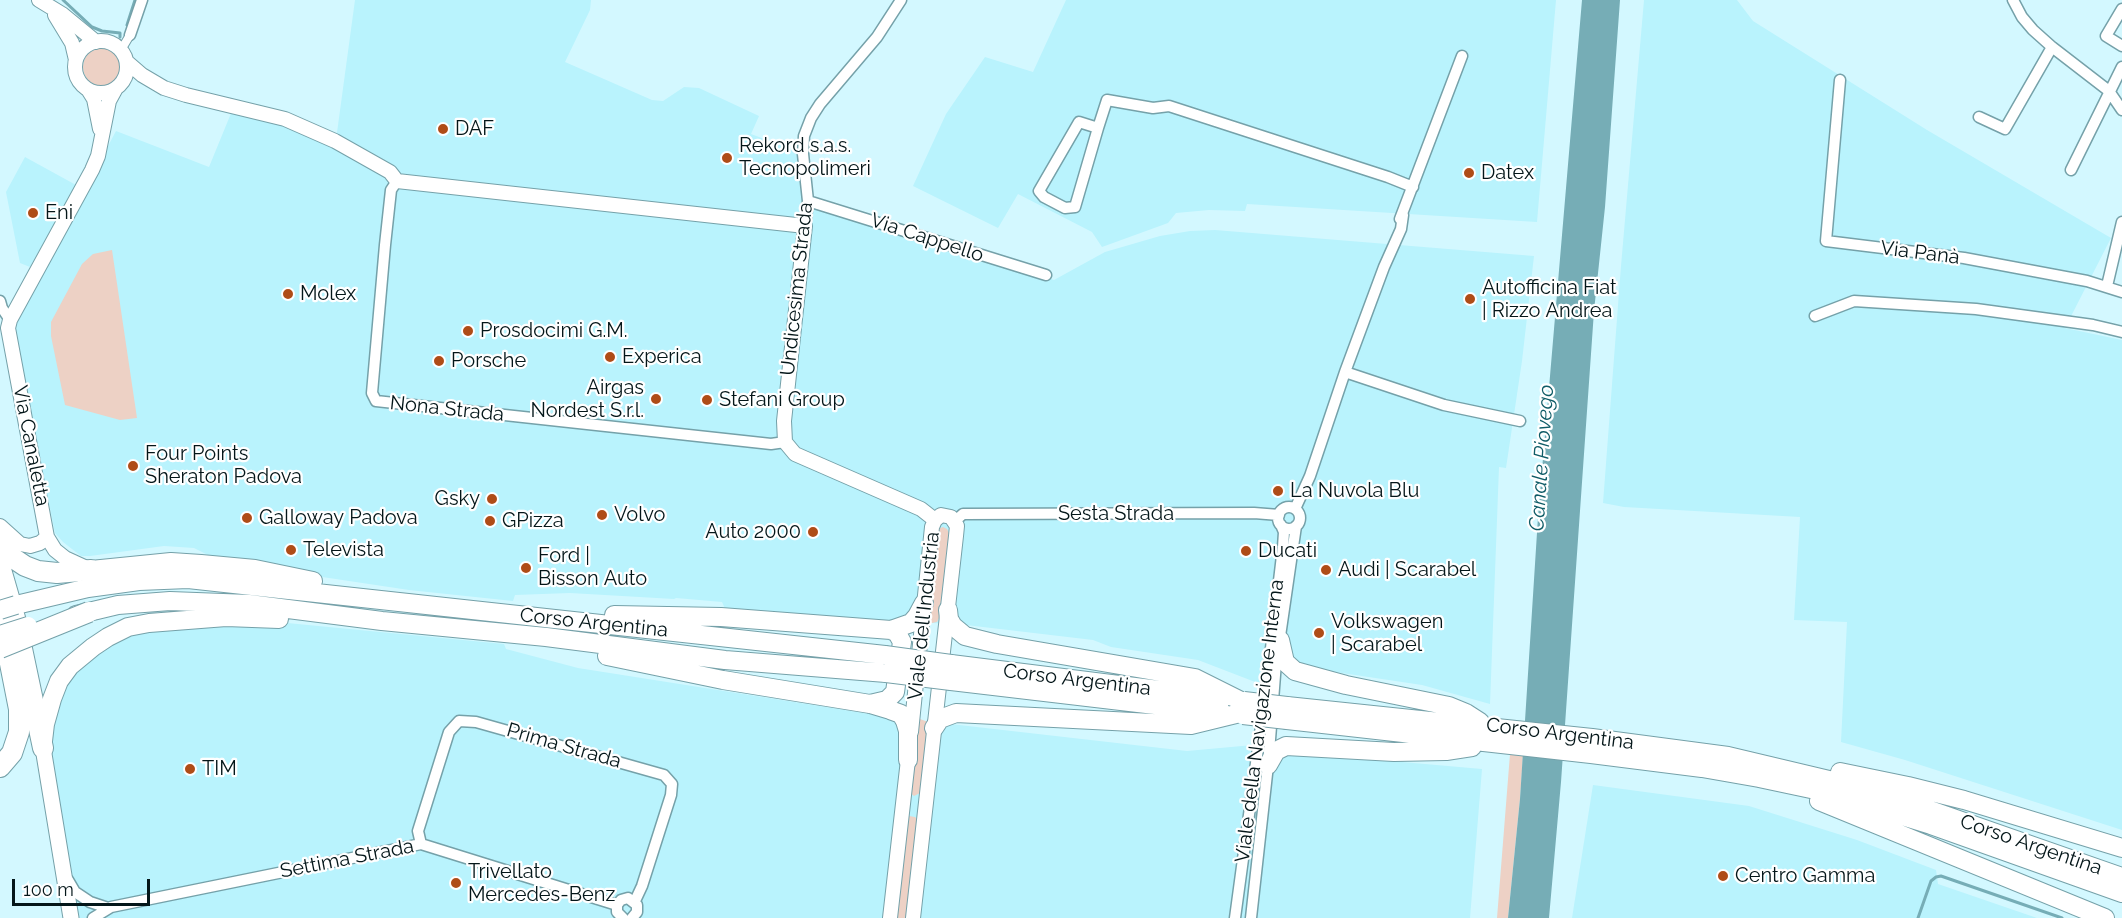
<!DOCTYPE html>
<meta charset="utf-8">
<style>
body{margin:0}
#map{position:relative;width:2122px;height:918px;overflow:hidden;background:#d3f8ff;font-family:Raleway,sans-serif}
canvas{display:block}
.scale{position:absolute;left:12px;top:879px;width:138px;height:27px;box-sizing:border-box;border:3px solid #041619;border-top:0;padding-left:8px;font-size:18px;line-height:21px;white-space:nowrap;color:#041619;-webkit-text-stroke:4px #fff;paint-order:stroke}
</style>
<div id="map">
<canvas width="2122" height="918"></canvas>
<div class="scale">100 m</div>
</div>
<script>
const g = document.querySelector('canvas').getContext('2d');
g.lineJoin = 'round';
function fillPath(path, color) { g.fillStyle = color; g.fill(path, 'evenodd'); }
const shape = rows => new Path2D(rows.map(r => 'M' + r).join(''));
function trace(path, color, width, dash) { g.strokeStyle = color; g.lineWidth = width; g.lineCap = dash ? 'butt' : 'round'; g.setLineDash(dash || []); g.stroke(path); }
function write(font, color, halo, rows, align = 'center') {
  g.font = font + ' Raleway,sans-serif'; g.lineWidth = 4.5; g.setLineDash([]); g.textBaseline = 'middle'; g.strokeStyle = halo; g.fillStyle = color; for (const [text, x, y, turn = 0] of rows) {
    g.save(); g.translate(x, y); g.rotate((+turn || 0) * Math.PI / 180); g.textAlign = isNaN(turn) ? turn : align; if (halo) g.strokeText(text, 0, 0); g.fillText(text, 0, 0); g.restore();
  }
}
fillPath(shape([
 [355,0,591,0,590,10,565,62,652,100,663,101,684,87,699,88,759,116,751,134,804,154,809,197,1054,280,1105,252,1160,236,1190,231,1215,230,1534,256,1522,361,1506,468,1499,467,1490,704,1422,685,1315,669,1265,666,1263,685,1198,660,1111,647,1093,640,966,625,901,621,888,623,727,613,722,602,676,598,674,599,570,593,515,595,513,601,409,590,309,575,210,556,194,548,164,546,90,556,81,556,63,542,55,533,13,330,15,322,116,131,209,167,234,106,336,140],
 [1066,0,1556,0,1537,222,1247,204,1245,211,1209,210,1176,213,1168,223,1102,247,1092,232,1018,194,998,228,913,186,946,114,985,57,1033,72],
 [1644,0,1737,0,1753,21,1927,130,2111,238,2065,328,2122,340,2122,830,1905,760,1841,742,1847,622,1794,620,1800,517,1624,507,1603,503,1621,266],
 [25,157,76,185,30,267,20,263,6,192],
 [277,622,504,644,506,649,578,668,889,717,1187,751,1253,745,1288,752,1482,769,1470,918,77,918,49,751,56,702,81,659,141,628],
 [1593,785,1749,806,1857,840,1936,870,1938,884,2037,918,1572,918]
]), '#b9f3fd');
fillPath(shape([
 '83 67a19 19 0 1 1 38 0a19 19 0 1 1-38 0Z',
 [112,250,137,418,120,420,65,405,51,336,51,322,82,264,93,254],
 [943,527,947,529,949,533,939,618,937,622,932,623,928,620,938,529],
 [920,719,928,722,920,793,914,796,909,792,917,721],
 [1510,754,1523,756,1520,799,1508,918,1497,918],
 [909,816,915,817,917,819,907,918,895,918,906,818]
]), '#edd1c5');
fillPath(shape([
 [1582,0,1620,0,1605,207,1594,311,1561,782,1549,918,1508,918,1520,799,1538,517]
]), '#76adb6');
trace(shape([
 [63,0,92,27,102,31,120,33,120,37],
 [127,25,135,0],
 [1918,918,1931,881,1936,877,1941,876,2062,918]
]), '#76adb6', 3);
const pedestrian = shape([
 [121,50,130,35]
]);
const minor = shape([
 [2013,0,2022,17,2033,30,2052,47,2109,91,2122,110],
 [2122,9,2106,36,2122,46],
 [130,35,142,0],
 [1840,80,1826,241,1964,258,2087,281,2122,292],
 [1979,117,2005,129,2052,47],
 [1098,128,1075,207,1065,208,1044,197,1039,191,1079,122,1098,128,1107,100,1153,108,1169,106,1388,177,1413,187],
 [2071,170,2122,67],
 [397,181,391,190,385,245,372,393,376,401,771,444,785,442],
 [808,201,1046,275],
 [1400,219,1462,56],
 [805,226,808,201,803,154,804,136,811,118,820,104,877,37,901,0],
 [2107,286,2122,222],
 [0,301,2,308,10,320],
 [1815,316,1854,301,1976,309,2093,325,2122,332],
 [1345,372,1444,405,1520,421],
 '1278 518a11 11 0 1 1 22 0a11 11 0 1 1-22 0Z',
 [1295,509,1310,476,1345,372,1384,267,1401,229,1403,215],
 [955,521,963,514,1254,513,1279,515],
 [1279,643,1296,526],
 [421,844,418,831,449,732,459,721,476,722,664,775,672,784,671,795,642,886,635,901],
 [68,880,75,892,90,902,108,908],
 [93,918,111,907,421,844,617,905],
 [623,918,617,912,617,905,621,900,628,898,637,905,637,912,632,918],
 [1235,918,1267,682,1283,547,1284,532,1281,525],
 [1251,918,1268,765,1276,662]
]);
const tertiary = shape([
 [39,0,62,14,96,42],
 [55,15,72,43,76,60],
 '75 67a26 26 0 1 1 52 0a26 26 0 1 1-52 0Z',
 [127,62,142,75,164,88,186,95,285,119,335,141,390,172,397,181,805,226,784,421,785,442,795,454,921,509,935,520],
 [89,91,94,99,100,129],
 [0,526,20,544,30,546,40,543,47,537],
 [89,569,65,558,55,550,47,537,8,328,10,320,92,170,98,156,109,101,115,90],
 [911,732,932,527,935,520,941,515,951,517,957,526,956,536,913,918],
 [890,918,909,751]
]);
const secondary = shape([
 [43,748,71,918]
]);
const trunk = shape([
 [91,570,171,562,201,564,255,569,313,581],
 [16,605,88,588,139,581,188,579,885,655],
 [948,610,949,619,953,626,965,636,997,644,1195,678,1239,700],
 [76,615,118,605,170,601,249,604,382,621,546,637,725,660,886,673],
 [614,615,721,617,891,630,911,623,917,616,924,603],
 [1280,640,1285,662,1295,671,1346,685,1449,706,1466,713,1480,722],
 [607,656,723,680,870,704,890,710,901,714,905,721,908,731,908,760],
 [951,664,1223,698],
 [951,681,1223,713],
 [870,704,887,700,895,692,902,642,897,633,891,630],
 [1287,706,1592,738,1728,756,1829,780,1927,809,2122,877],
 [1287,720,1591,754,1702,768,1759,778,1825,792,1931,825,2122,893],
 [934,728,940,719,956,713,1191,725,1236,714],
 [43,741,45,724,52,699,59,681,70,666,93,647,108,637,128,627,149,623,226,617,279,619],
 [1268,765,1276,751,1286,746,1394,752,1446,751,1472,747],
 [1840,772,1908,786,1964,800,2122,848],
 [1819,801,2105,918]
]);
const motorway = shape([
 [0,541,13,558,25,566,38,571,57,573,91,570],
 [0,566,17,625,43,748],
 [0,613,19,709,19,732,12,753,0,767]
]);
trace(pedestrian, '#75a1a9', 10);
trace(minor, '#75a1a9', 13);
trace(tertiary, '#75a1a9', 16);
trace(secondary, '#75a1a9', 17);
trace(trunk, '#75a1a9', 20);
trace(motorway, '#75a1a9', 22);
trace(pedestrian, '#fff', 8);
trace(minor, '#fff', 10);
trace(tertiary, '#fff', 14);
trace(secondary, '#fff', 15);
trace(trunk, '#fff', 18);
trace(motorway, '#fff', 20);
const trunkBridge = shape([
 [0,610,16,605],
 [0,635,28,626],
 [885,655,951,664],
 [886,673,951,681],
 [1244,701,1287,706],
 [1243,715,1287,720]
]);
const motorwayBridge = shape([
 [0,648,89,612]
]);
trace(trunkBridge, '#75a1a9', 20, []);
trace(motorwayBridge, '#75a1a9', 22, []);
trace(trunkBridge, '#fff', 18);
trace(motorwayBridge, '#fff', 20);
for (const [x, y, r, color] of [
 [443,129,6,"#af4c17"],
 [727,158,6,"#af4c17"],
 [1469,173,6,"#af4c17"],
 [33,213,6,"#af4c17"],
 [288,294,6,"#af4c17"],
 [1470,299,6,"#af4c17"],
 [468,331,6,"#af4c17"],
 [610,357,6,"#af4c17"],
 [439,361,6,"#af4c17"],
 [656,399,6,"#af4c17"],
 [707,400,6,"#af4c17"],
 [133,466,6,"#af4c17"],
 [1278,491,6,"#af4c17"],
 [492,499,6,"#af4c17"],
 [602,515,6,"#af4c17"],
 [247,518,6,"#af4c17"],
 [490,521,6,"#af4c17"],
 [813,532,6,"#af4c17"],
 [291,550,6,"#af4c17"],
 [1246,551,6,"#af4c17"],
 [526,568,6,"#af4c17"],
 [1326,570,6,"#af4c17"],
 [1319,633,6,"#af4c17"],
 [190,769,6,"#af4c17"],
 [1723,876,6,"#af4c17"],
 [456,883,6,"#af4c17"]
]) { const dot = new Path2D(); dot.arc(x, y, r, 0, 2 * Math.PI); g.fillStyle = color; g.fill(dot); trace(dot, '#fff', 2); }
write('20px', '#041619', '#fff', [
 ["DAF",455,129],
 ["Rekord s.a.s.",739,146],
 ["Tecnopolimeri",739,169],
 ["Datex",1481,173],
 ["Eni",45,213],
 ["Autofficina Fiat",1482,288],
 ["| Rizzo Andrea",1482,311],
 ["Molex",300,294],
 ["Prosdocimi G.M.",480,331],
 ["Experica",622,357],
 ["Porsche",451,361],
 ["Airgas",644,388,"right"],
 ["Nordest S.r.l.",644,411,"right"],
 ["Stefani Group",719,400],
 ["Four Points",145,454],
 ["Sheraton Padova",145,477],
 ["La Nuvola Blu",1290,491],
 ["Gsky",480,499,"right"],
 ["Volvo",614,515],
 ["Galloway Padova",259,518],
 ["GPizza",502,521],
 ["Auto 2000",801,532,"right"],
 ["Televista",303,550],
 ["Ducati",1258,551],
 ["Ford |",538,556],
 ["Bisson Auto",538,579],
 ["Audi | Scarabel",1338,570],
 ["Volkswagen",1331,622],
 ["| Scarabel",1331,645],
 ["TIM",202,769],
 ["Trivellato",468,872],
 ["Mercedes-Benz",468,895],
 ["Centro Gamma",1735,876]
], 'left');
write('20px', '#041619', '#fff', [
 ["Via Cappello",927,238,18],
 ["Via Panà",1920,253,7],
 ["Undicesima Strada",797,289,-84],
 ["Nona Strada",447,409,6],
 ["Via Canaletta",31,446,79],
 ["Sesta Strada",1116,514],
 ["Viale dell'Industria",924,616,-84],
 ["Corso Argentina",594,623,6],
 ["Corso Argentina",1077,680,7],
 ["Viale della Navigazione Interna",1260,721,-83],
 ["Corso Argentina",1560,734,7],
 ["Prima Strada",564,746,16],
 ["Corso Argentina",2031,845,19],
 ["Settima Strada",347,859,-11]
]);
write('italic 21px', '#0f5c67', '#fff', [
 ["Canale Piovego",1542,458,-86]
]);
</script>
